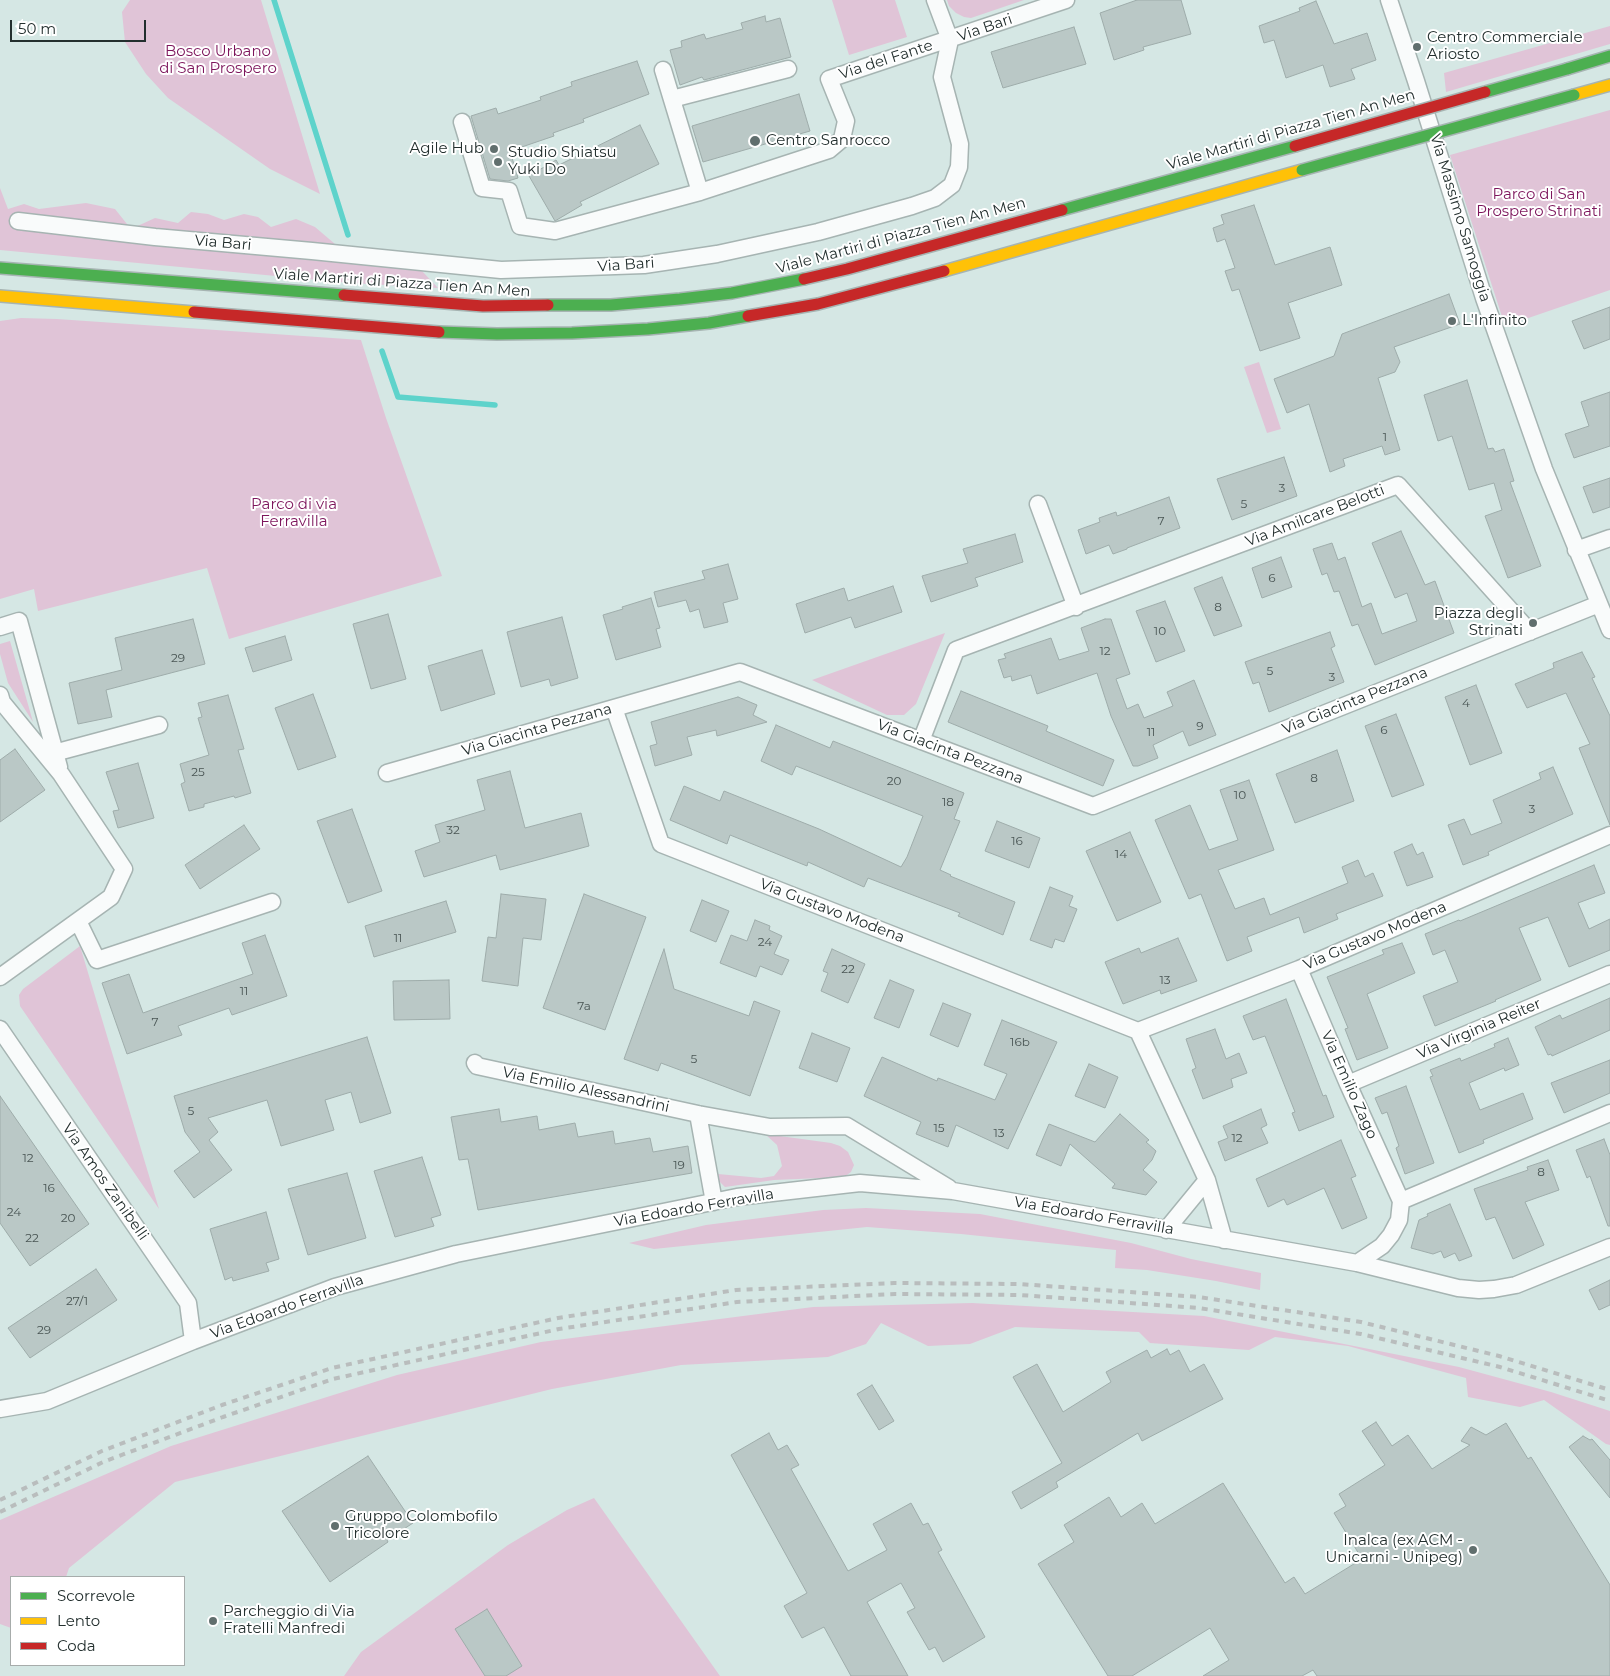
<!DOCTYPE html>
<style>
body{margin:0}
#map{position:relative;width:1610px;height:1676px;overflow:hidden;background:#d5e7e4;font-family:Montserrat,sans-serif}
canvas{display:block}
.legend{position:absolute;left:10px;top:1576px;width:175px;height:90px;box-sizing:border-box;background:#fff;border:1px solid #a7acab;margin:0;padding:6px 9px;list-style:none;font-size:15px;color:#232f2e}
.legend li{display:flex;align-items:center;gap:10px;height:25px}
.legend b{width:25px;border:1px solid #a7acab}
.scale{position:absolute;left:10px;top:20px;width:136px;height:22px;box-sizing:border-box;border:2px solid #232f2e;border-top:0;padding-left:6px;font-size:15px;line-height:18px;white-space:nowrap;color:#232f2e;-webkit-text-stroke:4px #fff;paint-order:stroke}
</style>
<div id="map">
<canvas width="1610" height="1676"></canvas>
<ul class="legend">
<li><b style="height:6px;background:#4caf50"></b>Scorrevole</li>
<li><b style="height:6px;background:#ffc107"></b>Lento</li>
<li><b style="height:6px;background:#c62828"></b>Coda</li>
</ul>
<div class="scale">50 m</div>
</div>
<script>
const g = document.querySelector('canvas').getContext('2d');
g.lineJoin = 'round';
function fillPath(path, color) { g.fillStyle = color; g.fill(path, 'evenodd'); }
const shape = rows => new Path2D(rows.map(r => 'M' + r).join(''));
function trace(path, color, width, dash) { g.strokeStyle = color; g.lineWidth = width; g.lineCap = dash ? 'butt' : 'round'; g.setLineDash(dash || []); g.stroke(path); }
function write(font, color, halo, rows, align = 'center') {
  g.font = font + ' Montserrat,sans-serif'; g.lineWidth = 4; g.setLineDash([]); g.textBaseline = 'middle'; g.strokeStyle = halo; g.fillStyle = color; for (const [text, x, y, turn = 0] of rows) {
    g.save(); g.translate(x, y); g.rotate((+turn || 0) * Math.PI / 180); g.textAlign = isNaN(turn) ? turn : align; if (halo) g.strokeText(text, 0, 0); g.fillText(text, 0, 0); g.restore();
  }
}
fillPath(shape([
 [130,0,261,0,320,194,270,169,168,98,146,74,125,42,122,12],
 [832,0,895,0,907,37,849,55],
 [947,0,1024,0,971,18,964,17,956,13,949,6],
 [1610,26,1610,44,1446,92,1444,73],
 [1610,110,1610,290,1505,326,1450,155],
 [0,188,8,209,24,204,39,209,86,203,115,209,131,229,155,218,178,223,191,212,208,214,224,220,244,214,258,217,271,227,296,219,315,227,335,244,335,249,132,231,10,217,13,224,337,259,422,271,438,288,350,283,0,250],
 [21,318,57,319,361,340,386,418,442,576,229,639,207,568,38,611,34,589,0,599,0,321],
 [1259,362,1281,429,1267,433,1244,367],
 [945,633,916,704,904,715,887,715,812,680],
 [10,641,33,722,8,683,0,654,0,644],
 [80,946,159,1209,20,1006,19,995,23,989],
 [765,1134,831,1143,840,1146,848,1152,854,1165,851,1172,844,1177,774,1180,725,1187,719,1181,718,1174,761,1178,774,1176,782,1166,777,1145],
 [866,1208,980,1214,1131,1243,1191,1259,1261,1273,1260,1290,1216,1281,1147,1270,1115,1268,1116,1250,961,1234,867,1227,654,1249,629,1243,706,1225,823,1210],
 [972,1303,1204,1316,1459,1367,1551,1392,1610,1411,1610,1445,1606,1444,1544,1400,1520,1407,1468,1397,1466,1378,1348,1346,1275,1337,1249,1350,1150,1343,1139,1332,1015,1327,970,1344,928,1346,881,1323,866,1344,828,1357,681,1365,552,1389,175,1482,69,1568,66,1577,11,1577,11,1628,0,1624,0,1520,171,1446,397,1375,541,1342,813,1307],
 [594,1498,720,1676,344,1676,361,1652,508,1545,567,1510]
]), '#e0c4d7');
trace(shape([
 [274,0,348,235],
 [382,351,398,397,495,405]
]), '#5ed3cb', 5.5);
const building = shape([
 [1137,0,1181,0,1191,34,1143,47,1144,50,1114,60,1100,13,1137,0],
 [1316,1,1334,44,1367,33,1376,60,1351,69,1355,79,1330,87,1323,65,1286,78,1274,40,1264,43,1259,26,1300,11,1299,8,1316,1],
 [765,16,766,22,780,18,791,57,704,80,702,77,680,85,670,50,682,47,681,41,704,34,706,39,743,29,741,23,765,16],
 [1074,27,1086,64,1003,88,991,52,1074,27],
 [637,61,649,94,583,119,584,122,553,133,554,136,510,151,518,178,508,181,490,179,471,116,496,108,498,114,541,100,540,97,572,86,571,82,637,61],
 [799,94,810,131,703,162,692,126,799,94],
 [640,125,659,164,580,202,582,205,555,221,529,176,556,160,559,165,640,125],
 [1254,205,1275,265,1330,247,1342,285,1288,303,1300,338,1260,351,1239,289,1232,291,1225,271,1235,268,1225,239,1217,242,1213,228,1224,224,1221,215,1254,205],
 [1449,294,1460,324,1394,347,1400,362,1395,372,1378,378,1400,450,1385,455,1382,446,1343,459,1345,466,1330,472,1309,404,1287,413,1274,379,1334,356,1342,334,1449,294],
 [1610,307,1610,339,1584,349,1572,321,1610,307],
 [1467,380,1488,449,1493,448,1495,452,1504,449,1514,481,1510,482,1541,566,1508,578,1485,516,1502,510,1494,483,1469,490,1452,436,1438,441,1424,395,1467,380],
 [1610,392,1610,446,1574,458,1565,434,1589,426,1581,402,1610,392],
 [1284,457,1297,496,1232,520,1217,479,1284,457],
 [1610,478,1610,507,1593,513,1583,487,1610,478],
 [1169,497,1180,528,1127,548,1127,549,1113,554,1109,545,1086,554,1078,530,1100,522,1099,518,1116,512,1117,516,1169,497],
 [1401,531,1425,585,1435,581,1454,633,1375,665,1358,624,1352,626,1339,591,1334,592,1327,573,1322,575,1313,549,1332,543,1338,560,1345,557,1362,607,1371,603,1382,634,1417,621,1407,593,1395,598,1372,543,1401,531],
 [1015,534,1023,562,975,578,978,586,931,602,922,576,968,563,963,549,1015,534],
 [1281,557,1292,587,1262,598,1252,568,1281,557],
 [728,564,738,599,723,603,728,622,704,628,699,609,690,612,686,600,658,607,654,592,705,579,702,571,728,564],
 [1222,577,1242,626,1214,636,1194,588,1222,577],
 [893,586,902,612,855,628,851,617,805,633,796,604,844,588,848,601,893,586],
 [651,598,660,628,656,629,661,647,616,660,603,615,623,609,622,607,651,598],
 [1165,601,1185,651,1156,662,1136,611,1165,601],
 [388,614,406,679,371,689,353,624,388,614],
 [562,617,578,678,551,686,549,679,521,687,507,632,562,617],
 [193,619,205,664,106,690,112,717,78,724,69,683,122,670,115,638,193,619],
 [1105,619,1111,619,1130,674,1116,679,1127,709,1138,704,1144,718,1173,706,1167,692,1194,680,1216,735,1189,746,1183,731,1153,745,1158,758,1138,766,1133,766,1111,716,1097,673,1037,694,1031,675,1012,681,1011,676,1004,678,998,660,1006,658,1004,654,1051,638,1059,660,1089,651,1081,628,1105,619],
 [1330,632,1335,646,1331,648,1344,682,1269,712,1259,682,1253,684,1245,662,1330,632],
 [285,636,292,660,253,672,245,648,285,636],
 [482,650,495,694,441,711,428,666,482,650],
 [1582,652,1595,677,1592,678,1610,716,1610,825,1579,748,1590,744,1566,693,1527,708,1515,684,1554,668,1553,663,1582,652],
 [1476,685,1502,753,1470,765,1445,697,1476,685],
 [961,691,1048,726,1046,731,1114,760,1103,786,948,722,961,691],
 [313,694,336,757,298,770,275,708,313,694],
 [228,695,244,749,238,750,251,793,235,798,234,796,204,804,204,807,189,811,181,784,185,782,180,764,209,755,198,718,202,717,198,703,228,695],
 [738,697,757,705,753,715,767,722,717,736,716,730,687,737,692,755,655,766,650,746,657,744,651,722,738,697],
 [1396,714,1424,785,1392,797,1365,726,1396,714],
 [776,725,830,748,833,741,964,793,954,819,960,821,940,870,951,875,950,876,1015,902,1003,935,958,916,960,913,868,878,864,887,808,862,807,866,730,835,727,844,670,820,684,786,720,801,724,791,819,829,901,867,907,857,923,816,796,766,792,775,761,761,776,725],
 [15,749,45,790,0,822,0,760,15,749],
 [1337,750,1354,801,1295,823,1276,774,1337,750],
 [138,763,154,818,118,828,113,811,119,810,106,772,138,763],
 [1553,767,1573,814,1488,852,1489,855,1463,865,1448,825,1464,819,1471,835,1502,823,1493,800,1541,779,1539,773,1553,767],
 [510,771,525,828,581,813,589,846,500,870,496,855,424,877,415,851,440,842,435,825,485,810,477,780,510,771],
 [1249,780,1274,850,1218,870,1235,909,1264,898,1270,915,1348,883,1342,867,1358,860,1365,877,1373,873,1383,896,1336,914,1338,919,1304,933,1299,917,1247,937,1252,951,1227,961,1201,894,1189,899,1155,820,1190,805,1209,850,1238,840,1220,790,1249,780],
 [352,809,382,891,348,903,317,821,352,809],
 [997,821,1040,838,1029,868,985,851,997,821],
 [244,825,260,849,200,889,185,865,244,825],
 [1130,832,1161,902,1117,921,1086,851,1130,832],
 [1412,844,1417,855,1423,852,1433,877,1407,886,1394,852,1412,844],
 [1594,865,1605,893,1578,903,1589,929,1610,919,1610,950,1569,967,1548,917,1519,928,1541,980,1495,1000,1496,1001,1435,1026,1423,996,1458,982,1445,950,1433,955,1425,934,1459,920,1460,921,1594,865],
 [1050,887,1073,896,1069,906,1077,909,1064,942,1055,939,1052,948,1030,940,1050,887],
 [501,894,546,899,541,940,523,938,518,986,482,981,488,937,496,938,501,894],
 [584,894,646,917,605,1030,543,1008,584,894],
 [702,900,729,911,716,942,690,931,702,900],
 [446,901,456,932,374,957,365,926,446,901],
 [755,920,770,926,769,930,782,936,774,954,789,960,782,975,760,966,756,977,720,963,731,935,747,941,755,920],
 [265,935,287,996,232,1015,229,1008,178,1026,182,1035,127,1054,102,983,129,974,143,1013,253,974,242,943,265,935],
 [1178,938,1197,981,1161,994,1160,990,1123,1004,1105,962,1139,948,1141,953,1178,938],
 [1402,943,1415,973,1367,994,1388,1048,1357,1060,1345,1029,1348,1028,1327,977,1384,954,1382,950,1402,943],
 [664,949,674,989,749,1016,754,1001,780,1011,750,1096,661,1063,658,1071,624,1059,664,949],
 [832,949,865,964,848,1003,821,991,828,973,823,971,832,949],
 [449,980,450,1019,394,1020,393,981,449,980],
 [890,980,914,990,899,1028,874,1018,890,980],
 [1610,998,1610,1030,1552,1056,1551,1054,1548,1055,1535,1027,1560,1015,1562,1019,1610,998],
 [1286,999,1323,1096,1326,1095,1334,1117,1299,1131,1292,1113,1295,1112,1265,1036,1253,1040,1243,1016,1286,999],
 [943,1003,971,1014,958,1047,930,1035,943,1003],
 [1002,1020,1057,1042,1008,1149,956,1125,948,1147,916,1134,921,1122,864,1096,882,1057,937,1081,938,1078,995,1100,1007,1074,984,1065,1002,1020],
 [1215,1029,1226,1059,1239,1053,1247,1073,1231,1079,1233,1087,1203,1099,1192,1070,1196,1068,1186,1039,1215,1029],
 [812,1033,850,1048,837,1082,799,1068,812,1033],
 [367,1037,391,1113,360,1123,351,1092,325,1100,334,1130,281,1146,267,1100,208,1118,218,1132,209,1140,232,1170,194,1198,174,1171,200,1152,185,1132,174,1096,367,1037],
 [1508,1038,1519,1065,1505,1071,1504,1068,1469,1083,1480,1110,1523,1093,1533,1119,1483,1140,1484,1143,1459,1153,1430,1077,1433,1076,1430,1070,1460,1058,1461,1061,1495,1047,1494,1044,1508,1038],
 [1610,1060,1610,1093,1564,1113,1551,1083,1610,1060],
 [1089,1064,1118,1077,1105,1108,1075,1096,1089,1064],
 [1406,1086,1434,1163,1405,1174,1396,1148,1399,1146,1387,1112,1382,1114,1375,1098,1406,1086],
 [0,1096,89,1224,30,1266,0,1223,0,1096],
 [499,1109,501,1122,537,1116,539,1130,575,1123,578,1137,613,1131,615,1144,650,1138,653,1152,688,1146,692,1173,478,1210,468,1159,459,1160,451,1117,499,1109],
 [1261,1109,1267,1125,1261,1128,1268,1143,1225,1161,1218,1142,1228,1138,1223,1126,1261,1109],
 [1120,1114,1149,1140,1146,1142,1156,1151,1152,1160,1143,1170,1157,1182,1146,1195,1112,1188,1115,1184,1070,1144,1061,1166,1036,1155,1049,1124,1095,1142,1120,1114],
 [1604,1139,1610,1155,1610,1226,1608,1226,1590,1176,1587,1178,1576,1150,1604,1139],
 [1341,1140,1356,1176,1351,1178,1367,1218,1342,1229,1324,1188,1287,1205,1284,1199,1268,1207,1256,1179,1341,1140],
 [422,1157,441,1215,431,1218,434,1226,395,1237,374,1171,422,1157],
 [1548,1160,1559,1190,1525,1202,1544,1245,1513,1259,1495,1217,1486,1220,1474,1189,1528,1170,1527,1167,1548,1160],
 [347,1173,366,1238,308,1255,288,1189,347,1173],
 [1450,1204,1472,1256,1459,1261,1455,1253,1444,1258,1441,1251,1433,1254,1411,1248,1419,1220,1428,1216,1427,1214,1450,1204],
 [266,1212,279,1259,266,1263,269,1271,233,1281,232,1277,225,1280,210,1229,266,1212],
 [96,1269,117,1300,30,1358,8,1328,96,1269],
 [1610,1280,1610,1305,1599,1310,1589,1290,1610,1280],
 [1167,1349,1170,1355,1179,1350,1190,1372,1204,1364,1223,1399,1142,1441,1138,1433,1056,1482,1058,1487,1021,1509,1012,1492,1062,1463,1013,1377,1037,1364,1063,1412,1111,1382,1106,1372,1147,1350,1151,1358,1167,1349],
 [872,1385,894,1421,879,1430,857,1394,872,1385],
 [1376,1422,1392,1446,1408,1435,1432,1469,1470,1445,1461,1441,1471,1427,1486,1435,1506,1423,1528,1459,1531,1457,1610,1585,1610,1676,1317,1676,1313,1670,1302,1676,1203,1676,1229,1660,1210,1628,1132,1676,1108,1676,1038,1564,1074,1542,1064,1525,1109,1497,1121,1517,1142,1503,1155,1524,1223,1483,1285,1583,1294,1577,1305,1594,1362,1559,1334,1513,1346,1506,1339,1494,1385,1465,1362,1431,1376,1422],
 [769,1433,778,1450,787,1445,799,1465,791,1469,848,1571,887,1550,873,1524,911,1503,923,1525,928,1523,942,1550,938,1552,985,1637,943,1662,935,1647,929,1650,907,1612,915,1608,901,1583,867,1602,908,1676,851,1676,824,1627,802,1638,784,1606,807,1593,731,1455,769,1433],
 [1583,1436,1590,1440,1592,1439,1610,1460,1610,1498,1569,1447,1583,1436],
 [368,1456,413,1523,387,1540,388,1542,330,1582,282,1511,368,1456],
 [487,1609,522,1666,506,1676,485,1676,455,1629,487,1609]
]);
fillPath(building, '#bac8c6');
trace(building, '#9eacaa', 1);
const street = shape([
 [935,0,950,40],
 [1389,0,1416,81,1484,298,1544,469,1610,630],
 [663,70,700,192],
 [672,99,788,69],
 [462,122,482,188,509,191,520,226,555,231,700,192,829,150,842,139,846,121,829,79,1066,0],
 [18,221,155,237,312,251,501,270,644,265,717,254,818,232,912,206,935,198,952,185,959,167,960,144,942,77,950,40],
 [1038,504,1076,607],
 [1576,550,1610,538],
 [0,627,19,621,59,767],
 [0,695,2,702,61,774,124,869,111,897,0,977],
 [614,708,661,844,1138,1031,1299,969,1610,835],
 [921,741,956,650,1398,485,1530,632],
 [54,753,159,725],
 [387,773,740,672,1093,806,1599,604],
 [78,921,97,960,272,902],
 [1299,969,1348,1084,1401,1201,1399,1220,1391,1235,1382,1246,1357,1263],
 [0,1029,188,1303,193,1341],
 [1138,1031,1207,1180,1224,1240],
 [475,1063,477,1066,698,1114,770,1127,847,1126,949,1188],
 [1348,1084,1610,974],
 [698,1114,714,1202],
 [1401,1201,1610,1113],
 [1166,1230,1207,1180],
 [0,1409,47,1401,193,1341,335,1287,456,1254,737,1197,860,1183,953,1191,1357,1263,1458,1288,1479,1290,1494,1289,1516,1285,1610,1247]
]);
const fast = shape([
 [1567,69,1610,56],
 [1062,210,1295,146],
 [0,268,344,295],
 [548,305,611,305,680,299,732,293,804,279],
 [439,332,497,334,572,333,648,329,709,323,748,316]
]);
const slow = shape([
 [1574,95,1610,85],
 [944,271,1302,170],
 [0,296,194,312]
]);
const jam = shape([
 [804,279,847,269,1062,210],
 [344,295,483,306,548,305],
 [194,312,439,332],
 [748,316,818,304,944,271]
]);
trace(street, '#a6b4b2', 19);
trace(fast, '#a6b4b2', 14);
trace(slow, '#a6b4b2', 14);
trace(jam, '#a6b4b2', 14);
trace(street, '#f9fbfb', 16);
trace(fast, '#4caf50', 11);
trace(slow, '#ffc107', 11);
trace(jam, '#c62828', 11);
trace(shape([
 [0,1500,102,1451,222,1405,332,1368,558,1318,736,1290,894,1283,1019,1284,1199,1297,1361,1322,1499,1356,1610,1390],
 [0,1512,103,1462,223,1417,333,1379,559,1329,737,1302,895,1294,1020,1295,1199,1308,1361,1334,1500,1367,1610,1401]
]), '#b9bdbd', 4, [6, 6]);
const fastBridge = shape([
 [1485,92,1567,69],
 [1302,170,1574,95]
]);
const jamBridge = shape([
 [1295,146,1485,92]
]);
trace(fastBridge, '#a6b4b2', 14, []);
trace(jamBridge, '#a6b4b2', 14, []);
trace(fastBridge, '#4caf50', 11);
trace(jamBridge, '#c62828', 11);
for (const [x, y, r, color] of [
 [1417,47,5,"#616f6e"],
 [755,141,6,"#616f6e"],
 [494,149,5,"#616f6e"],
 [498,162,5,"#616f6e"],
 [1452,321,5,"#616f6e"],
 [1533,623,5,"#616f6e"],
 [335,1526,5,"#616f6e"],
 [1473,1550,5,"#616f6e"],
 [213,1621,5,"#616f6e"]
]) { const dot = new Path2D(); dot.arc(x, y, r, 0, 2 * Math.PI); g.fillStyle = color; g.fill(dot); trace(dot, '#fff', 2); }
write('12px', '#495554', null, [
 ["1",1385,437],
 ["3",1282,488],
 ["5",1244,504],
 ["7",1161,521],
 ["6",1272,578],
 ["8",1218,607],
 ["10",1160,631],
 ["12",1105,651],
 ["29",178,658],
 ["5",1270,671],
 ["3",1332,677],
 ["4",1466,703],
 ["9",1200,726],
 ["6",1384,730],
 ["11",1151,732],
 ["25",198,772],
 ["8",1314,778],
 ["20",894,781],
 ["10",1240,795],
 ["18",948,802],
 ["3",1532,809],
 ["32",453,830],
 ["16",1017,841],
 ["14",1121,854],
 ["11",398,938],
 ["24",765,942],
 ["22",848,969],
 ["13",1165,980],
 ["11",244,991],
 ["7a",584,1006],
 ["7",155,1022],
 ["16b",1020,1042],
 ["5",694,1059],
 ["5",191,1111],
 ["15",939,1128],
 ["13",999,1133],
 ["12",1237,1138],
 ["12",28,1158],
 ["19",679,1165],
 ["8",1541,1172],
 ["16",49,1188],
 ["24",14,1212],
 ["20",68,1218],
 ["22",32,1238],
 ["27/1",77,1301],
 ["29",44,1330]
]);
write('15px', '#232f2e', '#fff', [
 ["Via Bari",985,28,-19],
 ["Via del Fante",886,60,-18],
 ["Viale Martiri di Piazza Tien An Men",1291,130,-16],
 ["Via Massimo Samoggia",1460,218,73],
 ["Viale Martiri di Piazza Tien An Men",901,236,-15],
 ["Via Bari",223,243,5],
 ["Via Bari",626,265,-4],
 ["Viale Martiri di Piazza Tien An Men",402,283,4],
 ["Via Amilcare Belotti",1315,516,-21],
 ["Via Giacinta Pezzana",1355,701,-22],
 ["Via Giacinta Pezzana",537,730,-16],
 ["Via Giacinta Pezzana",950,752,21],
 ["Via Gustavo Modena",832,911,21],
 ["Via Gustavo Modena",1375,936,-23],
 ["Via Virginia Reiter",1479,1029,-23],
 ["Via Emilio Zago",1349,1085,66],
 ["Via Emilio Alessandrini",586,1090,12],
 ["Via Amos Zanibelli",105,1182,55],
 ["Via Edoardo Ferravilla",694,1208,-10],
 ["Via Edoardo Ferravilla",1094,1216,10],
 ["Via Edoardo Ferravilla",287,1307,-20]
]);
write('15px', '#232f2e', '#fff', [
 ["Centro Commerciale",1427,38],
 ["Ariosto",1427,55],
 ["Centro Sanrocco",766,141],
 ["Agile Hub",484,149,"right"],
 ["Studio Shiatsu",508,153],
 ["Yuki Do",508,170],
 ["L'Infinito",1462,321],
 ["Piazza degli",1523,614,"right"],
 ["Strinati",1523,631,"right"],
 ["Gruppo Colombofilo",345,1517],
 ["Tricolore",345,1534],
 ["Inalca (ex ACM -",1463,1541,"right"],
 ["Unicarni - Unipeg)",1463,1558,"right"],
 ["Parcheggio di Via",223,1612],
 ["Fratelli Manfredi",223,1629]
], 'left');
write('15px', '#7d155c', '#fff', [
 ["Bosco Urbano",218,52],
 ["di San Prospero",218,69],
 ["Parco di San",1539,195],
 ["Prospero Strinati",1539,212],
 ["Parco di via",294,505],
 ["Ferravilla",294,522]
]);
</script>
